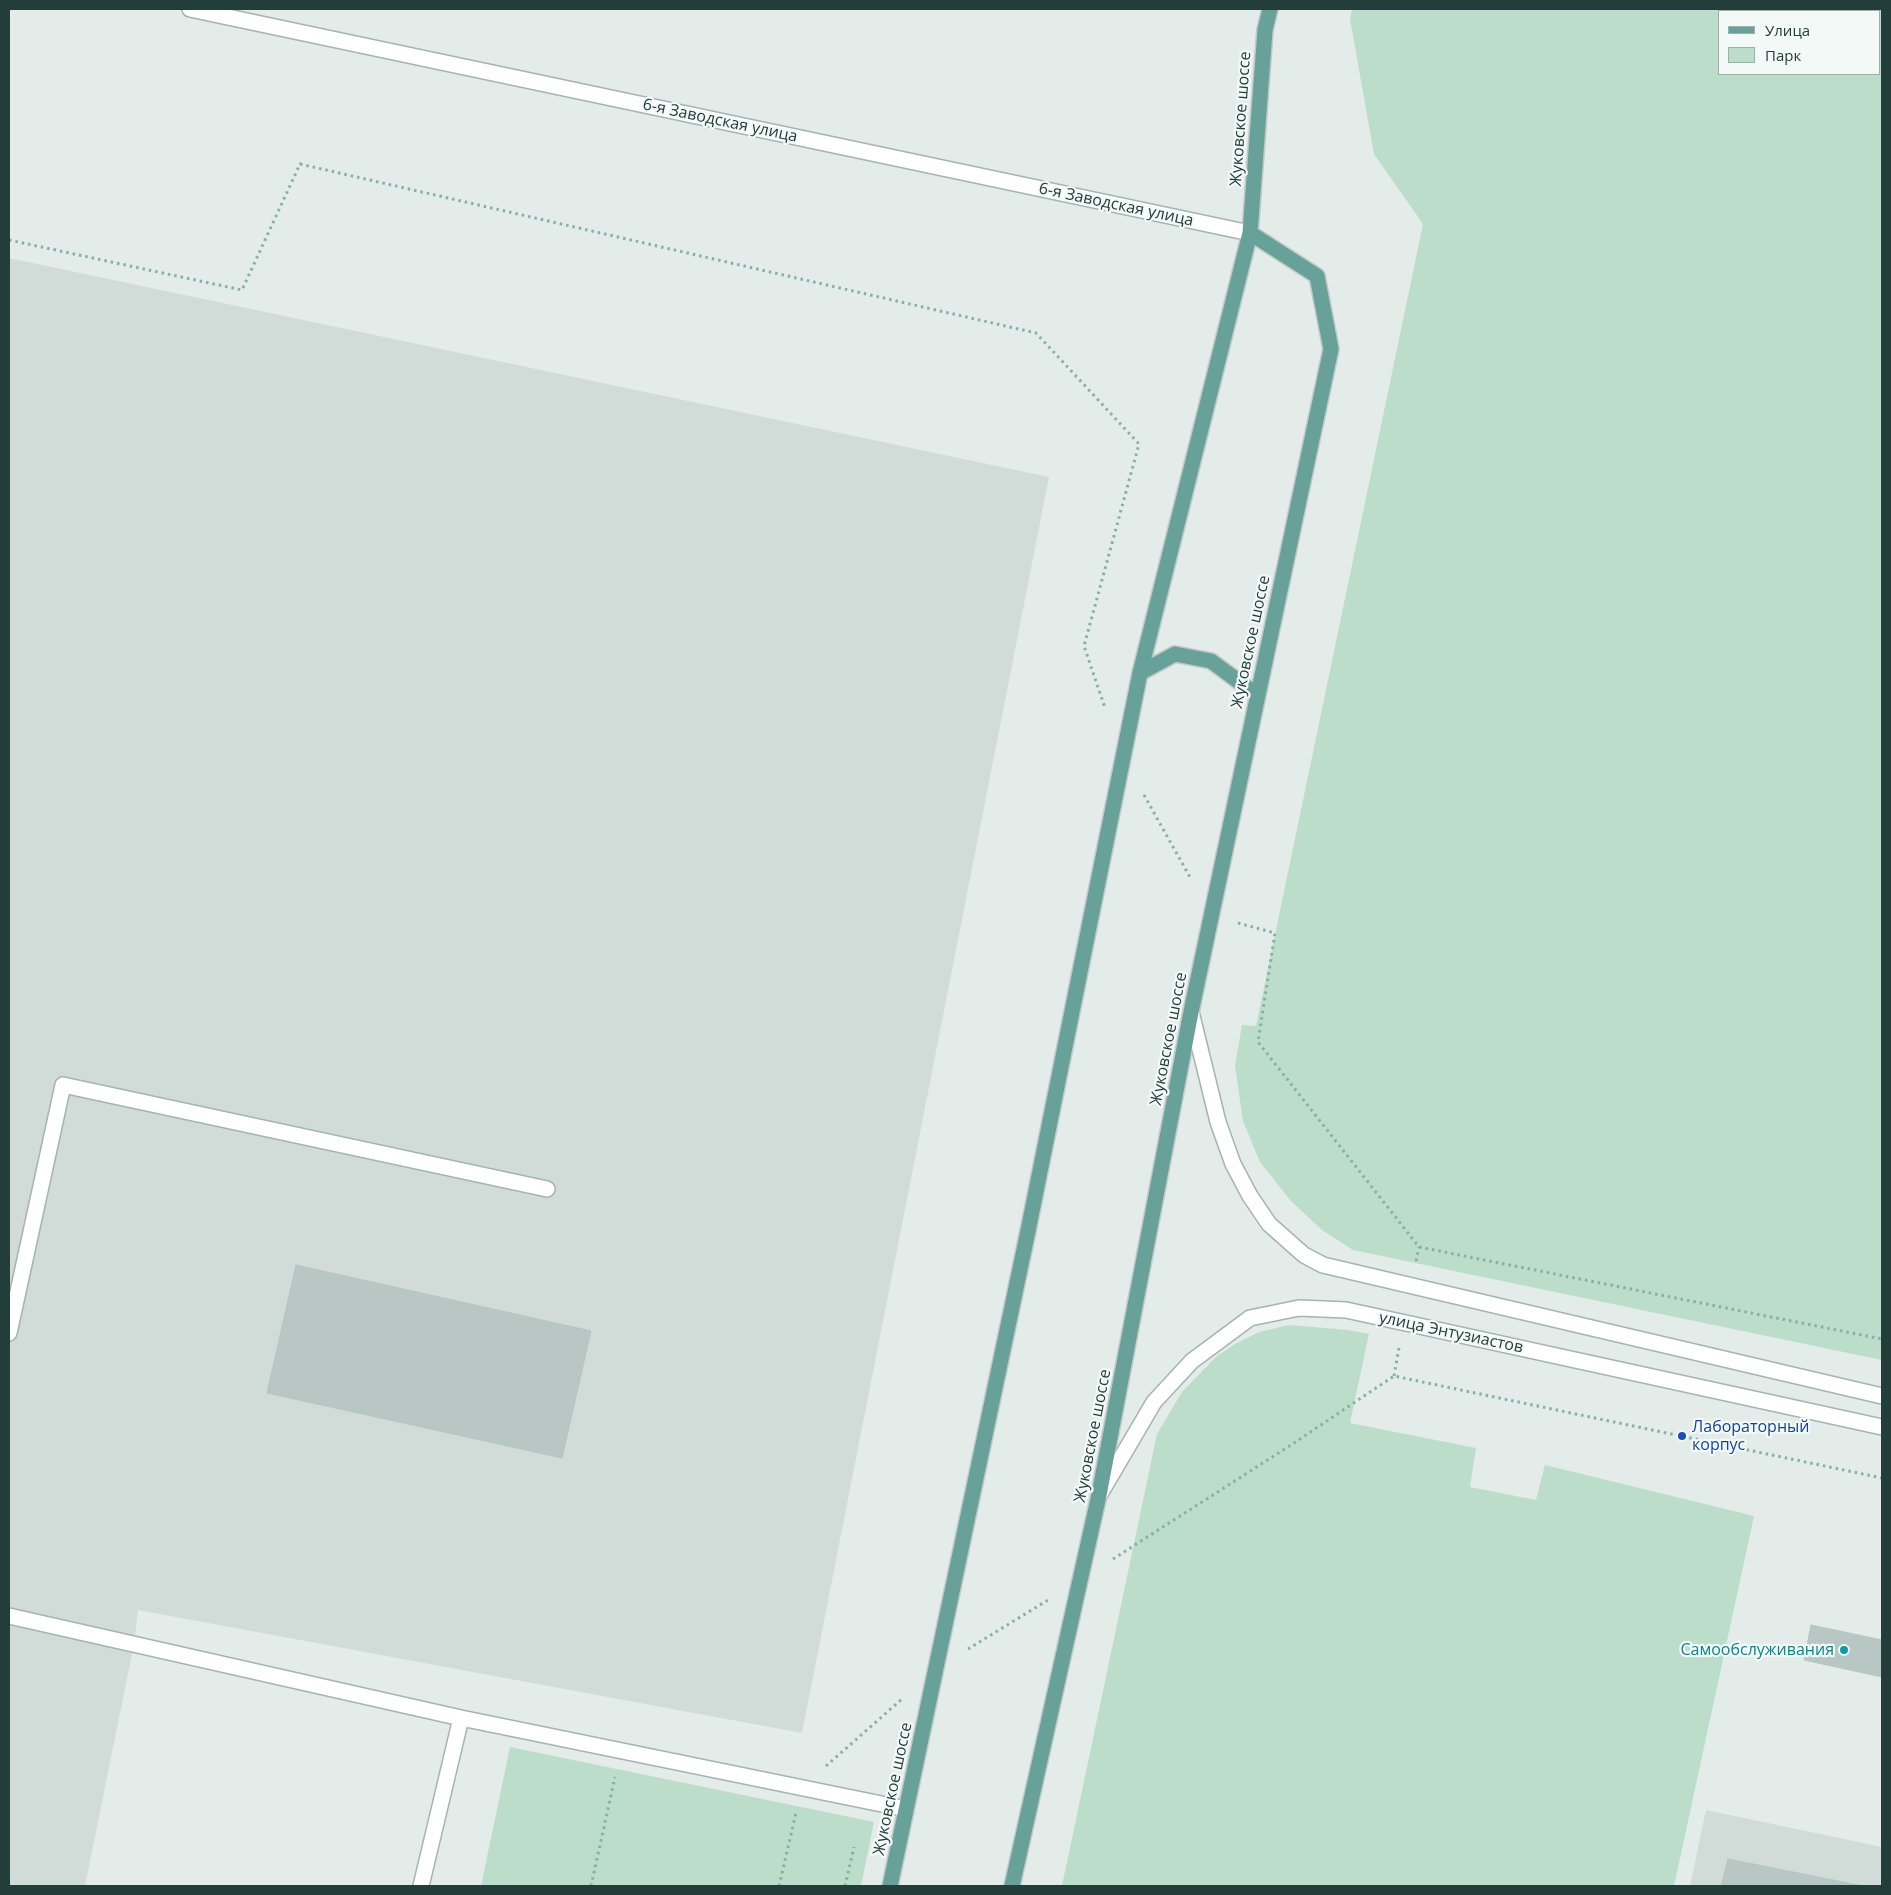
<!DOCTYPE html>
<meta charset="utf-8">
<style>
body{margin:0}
#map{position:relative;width:1891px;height:1895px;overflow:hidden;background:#e3ece9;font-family:"Open Sans",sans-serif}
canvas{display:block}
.frame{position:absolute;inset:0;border:10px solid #233d3a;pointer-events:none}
.legend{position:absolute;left:1718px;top:10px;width:162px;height:65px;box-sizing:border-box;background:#f3f9f7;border:1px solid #a0aeab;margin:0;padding:6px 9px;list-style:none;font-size:15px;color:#233d3a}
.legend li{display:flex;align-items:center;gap:10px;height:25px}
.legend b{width:25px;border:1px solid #a0aeab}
</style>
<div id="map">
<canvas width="1891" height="1895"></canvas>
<div class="frame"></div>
<ul class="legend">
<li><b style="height:6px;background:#68a19a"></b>Улица</li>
<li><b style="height:14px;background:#bcddc9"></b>Парк</li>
</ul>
</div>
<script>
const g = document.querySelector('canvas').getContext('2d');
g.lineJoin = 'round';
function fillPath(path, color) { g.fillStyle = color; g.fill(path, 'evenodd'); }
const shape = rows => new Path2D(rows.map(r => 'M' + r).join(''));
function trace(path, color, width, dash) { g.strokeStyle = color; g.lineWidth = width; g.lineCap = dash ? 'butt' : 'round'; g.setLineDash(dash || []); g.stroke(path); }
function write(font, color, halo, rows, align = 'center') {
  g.font = font + ' "Open Sans",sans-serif'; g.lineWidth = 4.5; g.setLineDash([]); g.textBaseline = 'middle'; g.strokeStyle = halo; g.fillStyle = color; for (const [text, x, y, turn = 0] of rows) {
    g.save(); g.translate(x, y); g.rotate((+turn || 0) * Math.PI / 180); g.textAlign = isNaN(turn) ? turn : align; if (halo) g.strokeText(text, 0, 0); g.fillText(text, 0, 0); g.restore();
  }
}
fillPath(shape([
 [9,258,1049,477,802,1733,138,1610,134,1644,85,1886,9,1886],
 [1706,1810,1882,1847,1882,1886,1690,1886]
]), '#d1dcd8');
fillPath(shape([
 [1352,9,1882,9,1882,1360,1353,1250,1322,1230,1291,1201,1260,1162,1243,1121,1235,1066,1242,1025,1256,1026,1423,224,1374,154,1350,19],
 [1720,11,1880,11,1880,74,1720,74],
 [1289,1325,1348,1330,1369,1334,1350,1423,1476,1448,1470,1487,1536,1500,1545,1465,1754,1516,1674,1886,1062,1886,1157,1434,1182,1392,1217,1356,1235,1344,1259,1332],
 [510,1747,874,1822,861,1886,481,1886]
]), '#bcddc9');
const building = shape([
 [296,1265,591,1331,562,1458,267,1393,296,1265],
 [1811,1625,1882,1640,1882,1677,1804,1660,1811,1625],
 [1728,1859,1863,1886,1721,1886,1728,1859]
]);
fillPath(building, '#b8c7c3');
trace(building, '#b5c6c1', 1);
const minor = shape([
 [190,9,1250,233],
 [1191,1012,1218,1122,1233,1164,1250,1196,1269,1224,1304,1255,1323,1265,1882,1396],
 [9,1333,63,1085,547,1189],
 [1100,1494,1154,1402,1192,1361,1250,1318,1299,1308,1346,1310,1882,1427],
 [9,1616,461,1718],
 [421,1886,461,1718,906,1809]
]);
const major = shape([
 [1140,673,1175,654,1211,661,1257,695],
 [890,1886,1028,1231,1140,673,1250,233,1265,30,1270,9],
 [1012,1886,1099,1495,1191,1012,1331,349,1317,276,1250,233]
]);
trace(minor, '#a6b4b1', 18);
trace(major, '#c1c9c8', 18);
trace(shape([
 [9,240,242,290,300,164,1036,333,1139,444,1084,646,1105,708],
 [1144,795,1191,879],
 [1238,923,1275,933,1258,1042,1419,1247,1882,1339],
 [1416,1261,1419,1247],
 [1394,1376,1399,1348],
 [1113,1559,1291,1445,1394,1376,1882,1478],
 [968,1649,1048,1600],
 [826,1766,902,1699],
 [591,1886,615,1777],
 [779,1886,796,1813],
 [845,1886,854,1847]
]), '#84b0a7', 3, [2.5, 4]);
trace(minor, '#fff', 15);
trace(major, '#68a19a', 15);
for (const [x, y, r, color] of [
 [1682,1436,5,"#1a4fb4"],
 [1844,1650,5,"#0f9aa8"]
]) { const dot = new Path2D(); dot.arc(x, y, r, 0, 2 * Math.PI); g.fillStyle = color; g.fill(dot); trace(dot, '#f3f9f7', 2); }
write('16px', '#233d3a', '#f3f9f7', [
 ["Жуковское шоссе",1241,119,-86],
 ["6-я Заводская улица",720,121,12],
 ["6-я Заводская улица",1116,205,12],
 ["Жуковское шоссе",1251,642,-78],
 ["Жуковское шоссе",1169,1039,-79],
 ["улица Энтузиастов",1451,1333,12],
 ["Жуковское шоссе",1093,1436,-79],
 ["Жуковское шоссе",893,1789,-78]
]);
write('16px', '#164399', '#f3f9f7', [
 ["Лабораторный",1692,1427],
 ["корпус",1692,1445]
], 'left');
write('16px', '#0d838f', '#f3f9f7', [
 ["Самообслуживания",1834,1650]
], 'right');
</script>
